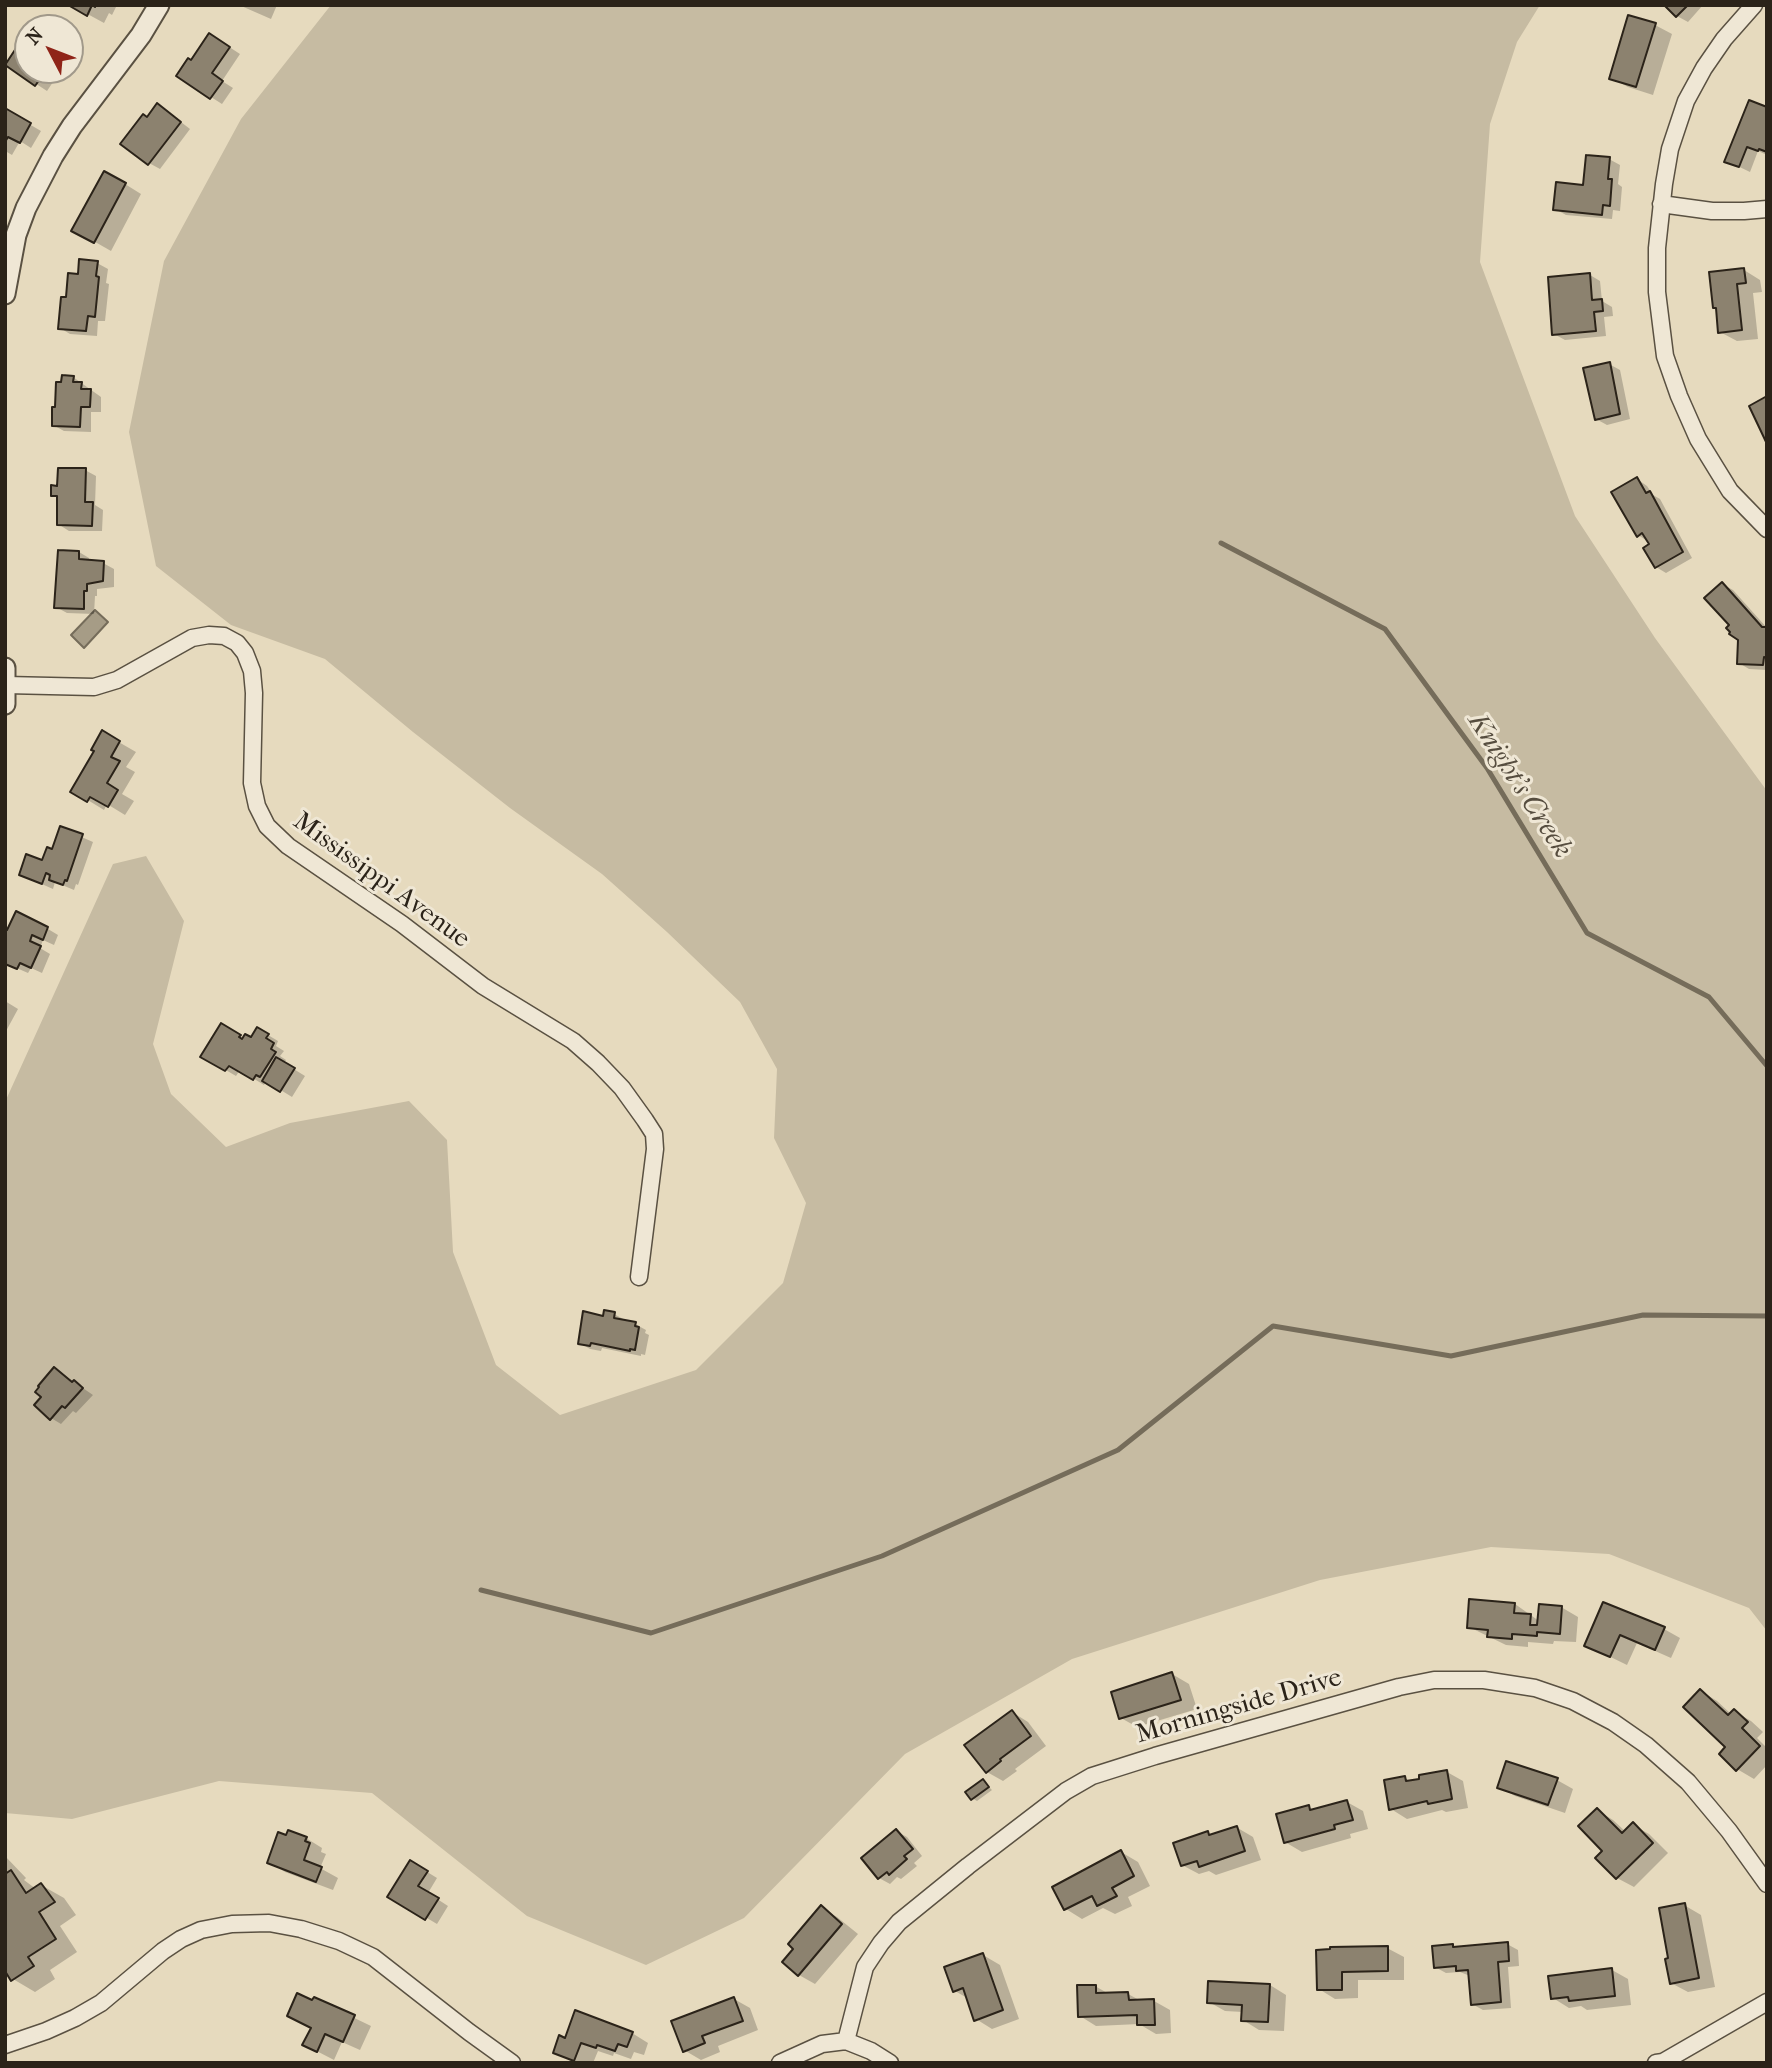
<!DOCTYPE html>
<style>
body{margin:0}
#map{position:relative;width:1772px;height:2068px;overflow:hidden;background:#e6dabe;font-family:"IM FELL French Canon",serif}
canvas{display:block}
.frame{position:absolute;inset:0;border:7px solid #2b2319;pointer-events:none}
.north{position:absolute;left:14px;top:14px;width:70px;height:70px;box-sizing:border-box;background:#efe7d5;border:2px solid #a1998a;border-radius:50%;rotate:312deg;font-size:19px;font-weight:700;line-height:28px;text-align:center;color:#2b2319}
.north::after{content:'';display:block;margin:auto;width:24px;height:32px;background:#8f2418;clip-path:polygon(50% 0,100% 100%,50% 72%,0 100%)}
</style>
<div id="map">
<canvas width="1772" height="2068"></canvas>
<div class="frame"></div>
<div class="north">N</div>
</div>
<script>
const g = document.querySelector('canvas').getContext('2d');
g.lineJoin = 'round';
function fillPath(path, color) { g.fillStyle = color; g.fill(path, 'evenodd'); }
const shape = rows => new Path2D(rows.map(r => 'M' + r).join(''));
function trace(path, color, width, dash) { g.strokeStyle = color; g.lineWidth = width; g.lineCap = dash ? 'butt' : 'round'; g.setLineDash(dash || []); g.stroke(path); }
function write(font, color, halo, rows, align = 'center') {
  g.font = font + ' "IM FELL French Canon",serif'; g.lineWidth = 6; g.setLineDash([]); g.textBaseline = 'middle'; g.strokeStyle = halo; g.fillStyle = color; for (const [text, x, y, turn = 0] of rows) {
    g.save(); g.translate(x, y); g.rotate((+turn || 0) * Math.PI / 180); g.textAlign = isNaN(turn) ? turn : align; if (halo) g.strokeText(text, 0, 0); g.fillText(text, 0, 0); g.restore();
  }
}
fillPath(shape([
 [331,5,1540,5,1517,42,1490,124,1480,262,1575,516,1655,638,1767,791,1767,1631,1749,1608,1609,1554,1491,1547,1320,1580,1072,1659,905,1754,744,1918,646,1965,527,1916,372,1793,219,1781,72,1819,5,1813,5,1102,113,864,146,856,184,921,153,1044,171,1094,226,1147,290,1123,409,1101,447,1140,453,1252,496,1365,560,1415,696,1370,783,1283,806,1203,774,1138,777,1069,740,1002,667,932,602,874,510,808,413,732,325,659,231,625,156,566,129,432,164,261,241,119]
]), '#c6bba2');
const water = shape([
 [95,610,108,622,84,648,71,635,95,610]
]);
fillPath(water, '#a69c86');
trace(water, '#756c5a', 2);
fillPath(shape([
 [71,5,117,5,112,15,109,13,104,23],
 [239,5,277,5,271,19],
 [1666,5,1703,5,1688,22,1677,16],
 [41,23,50,28,38,28],
 [1655,25,1672,34,1653,95,1628,87,1611,78],
 [28,33,28,70,46,70,45,72,55,79,47,91,6,64],
 [220,41,240,54,222,81,233,88,222,104,178,76,192,62],
 [1767,108,1767,155,1758,151,1750,172,1727,161],
 [5,110,41,131,31,148,20,141,12,155,7,152,5,155],
 [168,112,190,129,160,169,149,163,148,118],
 [1609,159,1620,165,1618,184,1622,187,1620,211,1613,210,1612,219,1566,215,1555,209,1585,187],
 [125,184,141,194,111,251,90,239],
 [97,263,108,269,106,283,109,284,105,321,98,321,97,336,70,334,60,328,67,299,79,276],
 [1744,270,1760,280,1762,292,1753,293,1758,339,1737,341,1720,332,1718,309],
 [1590,275,1600,281,1602,301,1612,307,1613,316,1604,317,1606,336,1565,340,1554,334],
 [1609,364,1620,370,1630,419,1607,425,1596,419],
 [73,377,101,397,101,412,91,412,91,432,64,431,53,425,63,384],
 [85,470,96,476,95,505,103,510,102,531,69,531,58,524,59,499,53,495,59,487],
 [1637,479,1647,486,1653,495,1660,499,1692,558,1666,573,1656,567,1649,542,1638,535],
 [79,552,89,558,89,562,103,563,114,569,114,587,97,589,97,596,95,596,94,614,67,613,56,607],
 [1722,584,1733,590,1767,628,1767,670,1749,669,1739,663,1740,639,1732,625],
 [103,733,136,752,126,767,135,772,122,794,134,801,125,815,107,804,104,810,73,791,96,750],
 [61,828,93,842,78,885,76,884,74,890,55,882,53,889,21,875,44,862,53,851],
 [38,923,58,935,54,945,43,940,40,948,50,954,42,973,31,968,28,973,5,963],
 [5,1001,18,1009,5,1033],
 [221,1025,244,1039,251,1039,258,1029,278,1041,276,1046,284,1051,280,1056,286,1060,284,1063,305,1076,292,1097,266,1081,264,1085,240,1070,236,1076,202,1056],
 [614,1314,625,1320,624,1322,635,1324,646,1330,645,1333,649,1335,645,1355,641,1354,641,1356,602,1348,601,1351,590,1349,580,1343,604,1318],
 [55,1369,93,1395,76,1413,73,1411,61,1424,51,1418,43,1397],
 [1515,1604,1539,1621,1561,1607,1578,1617,1576,1642,1554,1641,1553,1644,1528,1642,1528,1647,1506,1645,1469,1627],
 [1604,1605,1664,1629,1680,1638,1671,1658,1637,1643,1627,1665,1586,1645],
 [1172,1674,1189,1684,1197,1709,1137,1727,1121,1718],
 [1701,1691,1717,1701,1731,1714,1734,1711,1751,1721,1763,1732,1757,1738,1767,1748,1767,1765,1754,1779,1737,1769],
 [1012,1712,1028,1722,1046,1746,1015,1769,1017,1771,1003,1781,987,1772],
 [1447,1772,1463,1781,1468,1808,1446,1812,1442,1810,1407,1819,1391,1809,1405,1778,1411,1782],
 [1557,1780,1573,1789,1565,1813,1515,1796,1499,1787],
 [983,1781,992,1790,977,1801,972,1798],
 [1347,1802,1363,1811,1368,1829,1350,1834,1351,1838,1302,1852,1285,1842,1309,1807,1315,1811],
 [1597,1810,1613,1820,1626,1832,1633,1825,1649,1834,1668,1853,1634,1887,1617,1878,1605,1851],
 [1236,1827,1253,1837,1261,1860,1216,1875,1209,1871,1199,1874,1182,1865,1208,1833,1212,1836],
 [896,1831,907,1837,922,1856,914,1863,917,1866,901,1879,897,1877,890,1884,879,1878],
 [306,1838,322,1848,321,1852,326,1854,320,1868,338,1878,333,1890,285,1872,269,1862],
 [1121,1852,1138,1862,1150,1886,1128,1897,1132,1906,1115,1914,1103,1908,1082,1919,1066,1909],
 [5,1856,26,1878,24,1880,36,1889,41,1885,64,1898,76,1915,60,1926,77,1952,50,1970,55,1979,35,1992,13,1979,5,1948],
 [411,1862,437,1878,428,1893,448,1906,437,1924,390,1896],
 [1684,1905,1701,1915,1715,1987,1688,1992,1671,1983,1670,1959],
 [821,1908,837,1917,858,1934,815,1984,799,1975],
 [1507,1944,1518,1950,1519,1966,1508,1967,1511,2008,1483,2010,1472,2004,1470,1976,1460,1972,1446,1973,1435,1967,1453,1946,1458,1949],
 [1387,1948,1404,1957,1404,1980,1358,1980,1358,1998,1335,1999,1319,1989,1331,1949],
 [983,1955,1000,1965,1019,2019,992,2029,976,2019,969,1999,955,1991],
 [1612,1970,1628,1979,1631,2005,1587,2010,1581,2006,1569,2008,1553,1998],
 [1270,1985,1286,1995,1284,2031,1259,2030,1243,2020,1243,2012,1225,2011,1209,2002],
 [1095,1986,1109,1994,1128,1994,1141,2001,1154,2001,1170,2010,1171,2033,1156,2034,1139,2024,1096,2026,1080,2016],
 [315,1999,371,2026,360,2050,342,2042,334,2060,305,2045,312,2028],
 [734,1999,750,2008,758,2030,718,2046,720,2052,701,2060,684,2050],
 [632,2033,648,2043,644,2055,634,2052,631,2059,614,2053,613,2056,598,2051,593,2063,574,2063,555,2052,566,2040]
]), '#0003');
trace(shape([
 [1221,543,1385,629,1487,768,1587,933,1709,997,1767,1066],
 [481,1590,651,1633,882,1556,1118,1450,1273,1326,1451,1356,1643,1315,1767,1316]
]), '#756c5a', 5);
const building = shape([
 [68,5,96,5,95,7,92,5,87,16,68,5],
 [1664,5,1688,5,1676,17,1664,5],
 [1628,15,1656,23,1636,87,1609,79,1628,15],
 [28,30,28,70,45,72,35,86,5,65,28,30],
 [209,33,230,47,212,73,223,81,210,99,176,76,188,58,191,60,209,33],
 [1749,100,1767,107,1767,152,1759,149,1758,151,1747,147,1739,167,1724,162,1749,100],
 [157,103,181,122,148,165,120,144,143,114,147,117,157,103],
 [5,108,31,123,20,143,8,137,5,142,5,108],
 [1586,155,1610,157,1608,179,1612,179,1610,206,1603,205,1602,215,1553,210,1556,182,1583,185,1586,155],
 [104,171,126,183,94,243,71,231,104,171],
 [79,259,98,261,96,276,99,277,95,317,88,316,86,331,58,329,61,297,66,297,68,273,78,274,79,259],
 [1744,268,1746,283,1737,284,1742,330,1718,333,1716,308,1713,308,1709,272,1744,268],
 [1590,273,1592,300,1602,299,1603,311,1594,312,1596,331,1552,335,1548,277,1590,273],
 [1610,362,1620,414,1595,420,1583,368,1610,362],
 [62,375,74,376,73,382,82,382,81,389,91,389,90,407,81,407,80,427,52,426,52,407,55,407,56,382,61,382,62,375],
 [1767,396,1767,444,1749,406,1767,396],
 [58,468,86,468,85,502,93,502,92,526,57,525,57,496,51,496,51,485,57,486,58,468],
 [1637,477,1646,493,1650,491,1683,552,1655,568,1643,548,1649,544,1642,533,1637,537,1611,492,1637,477],
 [58,550,79,551,79,559,104,561,103,581,87,584,87,591,84,591,84,609,54,608,58,550],
 [1722,582,1762,627,1767,627,1767,658,1764,657,1763,665,1737,664,1738,640,1729,634,1730,632,1726,628,1729,625,1704,598,1722,582],
 [102,730,120,741,111,757,120,761,107,783,118,790,108,807,90,797,87,802,70,792,94,751,91,750,102,730],
 [60,826,83,834,67,881,65,880,63,885,49,880,50,875,46,873,42,884,19,875,26,854,42,860,47,847,52,849,60,826],
 [16,911,48,927,43,940,32,935,30,941,41,946,31,968,20,963,17,969,5,964,5,930,7,930,16,911],
 [221,1023,241,1035,239,1037,242,1039,245,1034,251,1037,257,1027,269,1034,266,1038,274,1043,271,1049,276,1052,260,1077,256,1075,253,1080,229,1066,225,1071,200,1057,221,1023],
 [276,1057,295,1068,280,1092,262,1081,276,1057],
 [604,1310,615,1312,614,1318,636,1322,635,1326,639,1327,635,1350,630,1349,630,1351,591,1343,590,1346,578,1344,583,1311,603,1316,604,1310],
 [54,1367,72,1382,74,1380,83,1388,65,1408,62,1406,50,1420,34,1405,41,1397,35,1392,39,1387,38,1386,54,1367],
 [1469,1599,1515,1603,1514,1613,1531,1614,1530,1625,1537,1625,1539,1604,1562,1606,1560,1634,1537,1632,1537,1636,1512,1634,1512,1639,1487,1637,1488,1630,1467,1628,1469,1599],
 [1603,1602,1665,1627,1655,1650,1620,1635,1610,1657,1584,1646,1603,1602],
 [1172,1672,1181,1700,1119,1719,1111,1692,1172,1672],
 [1700,1689,1728,1715,1734,1709,1748,1722,1742,1728,1760,1746,1736,1771,1719,1754,1725,1747,1683,1707,1700,1689],
 [1012,1710,1031,1736,1000,1759,1001,1761,986,1773,964,1745,1012,1710],
 [1506,1761,1558,1778,1548,1805,1497,1788,1506,1761],
 [1447,1770,1452,1799,1428,1804,1427,1801,1389,1810,1384,1780,1405,1776,1406,1781,1419,1779,1419,1775,1447,1770],
 [983,1779,989,1787,971,1800,965,1792,983,1779],
 [1347,1800,1353,1820,1334,1825,1335,1829,1284,1843,1276,1814,1309,1805,1310,1810,1347,1800],
 [1597,1808,1622,1833,1633,1822,1653,1843,1616,1879,1595,1858,1602,1851,1578,1826,1597,1808],
 [1237,1826,1245,1851,1199,1867,1197,1861,1181,1866,1173,1843,1208,1831,1209,1835,1237,1826],
 [896,1829,913,1849,904,1856,907,1859,889,1875,887,1872,878,1879,861,1858,896,1829],
 [288,1830,307,1837,305,1841,310,1843,304,1860,322,1867,316,1882,267,1863,278,1832,286,1835,288,1830],
 [1121,1850,1134,1876,1112,1888,1117,1896,1097,1906,1092,1896,1064,1910,1052,1887,1121,1850],
 [410,1860,428,1871,418,1886,439,1898,425,1920,387,1897,410,1860],
 [11,1870,26,1893,41,1883,55,1902,39,1912,56,1939,28,1957,34,1966,11,1981,5,1971,5,1874,11,1870],
 [1685,1903,1699,1978,1670,1984,1665,1959,1668,1958,1659,1908,1685,1903],
 [821,1905,842,1924,798,1976,782,1962,793,1949,788,1944,821,1905],
 [1508,1942,1509,1961,1498,1962,1501,2002,1471,2005,1468,1970,1456,1971,1456,1966,1434,1968,1432,1946,1453,1944,1453,1947,1508,1942],
 [1388,1946,1388,1971,1342,1972,1342,1990,1317,1990,1316,1950,1330,1949,1330,1947,1388,1946],
 [983,1953,1003,2010,974,2021,963,1988,953,1992,944,1967,983,1953],
 [1612,1968,1615,1996,1569,2001,1568,1997,1551,1999,1548,1976,1612,1968],
 [1208,1981,1270,1984,1268,2022,1241,2021,1242,2005,1207,2003,1208,1981],
 [1077,1985,1096,1985,1096,1993,1128,1992,1129,2000,1154,1999,1155,2025,1137,2025,1137,2015,1078,2017,1077,1985],
 [297,1993,312,2000,314,1997,355,2015,343,2042,325,2034,317,2052,302,2045,311,2028,287,2016,297,1993],
 [734,1997,743,2021,702,2036,705,2043,683,2052,671,2021,734,1997],
 [575,2010,633,2032,627,2047,618,2044,615,2051,597,2045,596,2048,581,2043,574,2061,553,2053,559,2035,565,2038,575,2010]
]);
fillPath(building, '#8c826f');
trace(building, '#2b2319', 2);
const minor = shape([
 [1754,5,1724,39,1704,68,1686,101,1670,149,1664,184,1657,248,1657,292,1665,356,1679,396,1698,439,1730,491,1767,529],
 [1661,204,1712,211,1744,211,1767,209],
 [6,685,94,687,117,680,192,638,209,635,224,636,237,643,245,653,252,671,254,693,252,783,257,806,267,826,288,846,402,924,483,986,573,1041,598,1063,622,1088,645,1120,654,1134,655,1149,639,1277],
 [846,2041,871,2051,890,2063],
 [5,2045,46,2031,75,2018,101,2003,163,1951,181,1939,201,1930,232,1924,269,1923,301,1929,339,1941,373,1957,469,2032,512,2063],
 [780,2063,822,2044,846,2041,865,1967,881,1943,899,1922,968,1866,1066,1791,1092,1776,1155,1756,1399,1687,1434,1680,1484,1680,1535,1688,1573,1701,1613,1722,1646,1745,1688,1782,1729,1831,1767,1884],
 [1656,2063,1663,2062,1767,2002]
]);
const tertiary = shape([
 [5,294,16,235,26,208,53,156,72,126,141,35,159,5],
 [5,668,5,704]
]);
trace(minor, '#5a5142', 19);
trace(tertiary, '#5a5142', 23);
trace(minor, '#efe7d5', 16);
trace(tertiary, '#efe7d5', 19);
write('26px', '#2b2319', '#efe7d5', [
 ["Mississippi Avenue",381,881,36],
 ["Morningside Drive",1239,1707,-16]
]);
write('italic 28px', '#564d3f', '#efe7d5', [
 ["Knight's Creek",1519,786,57]
]);
</script>
